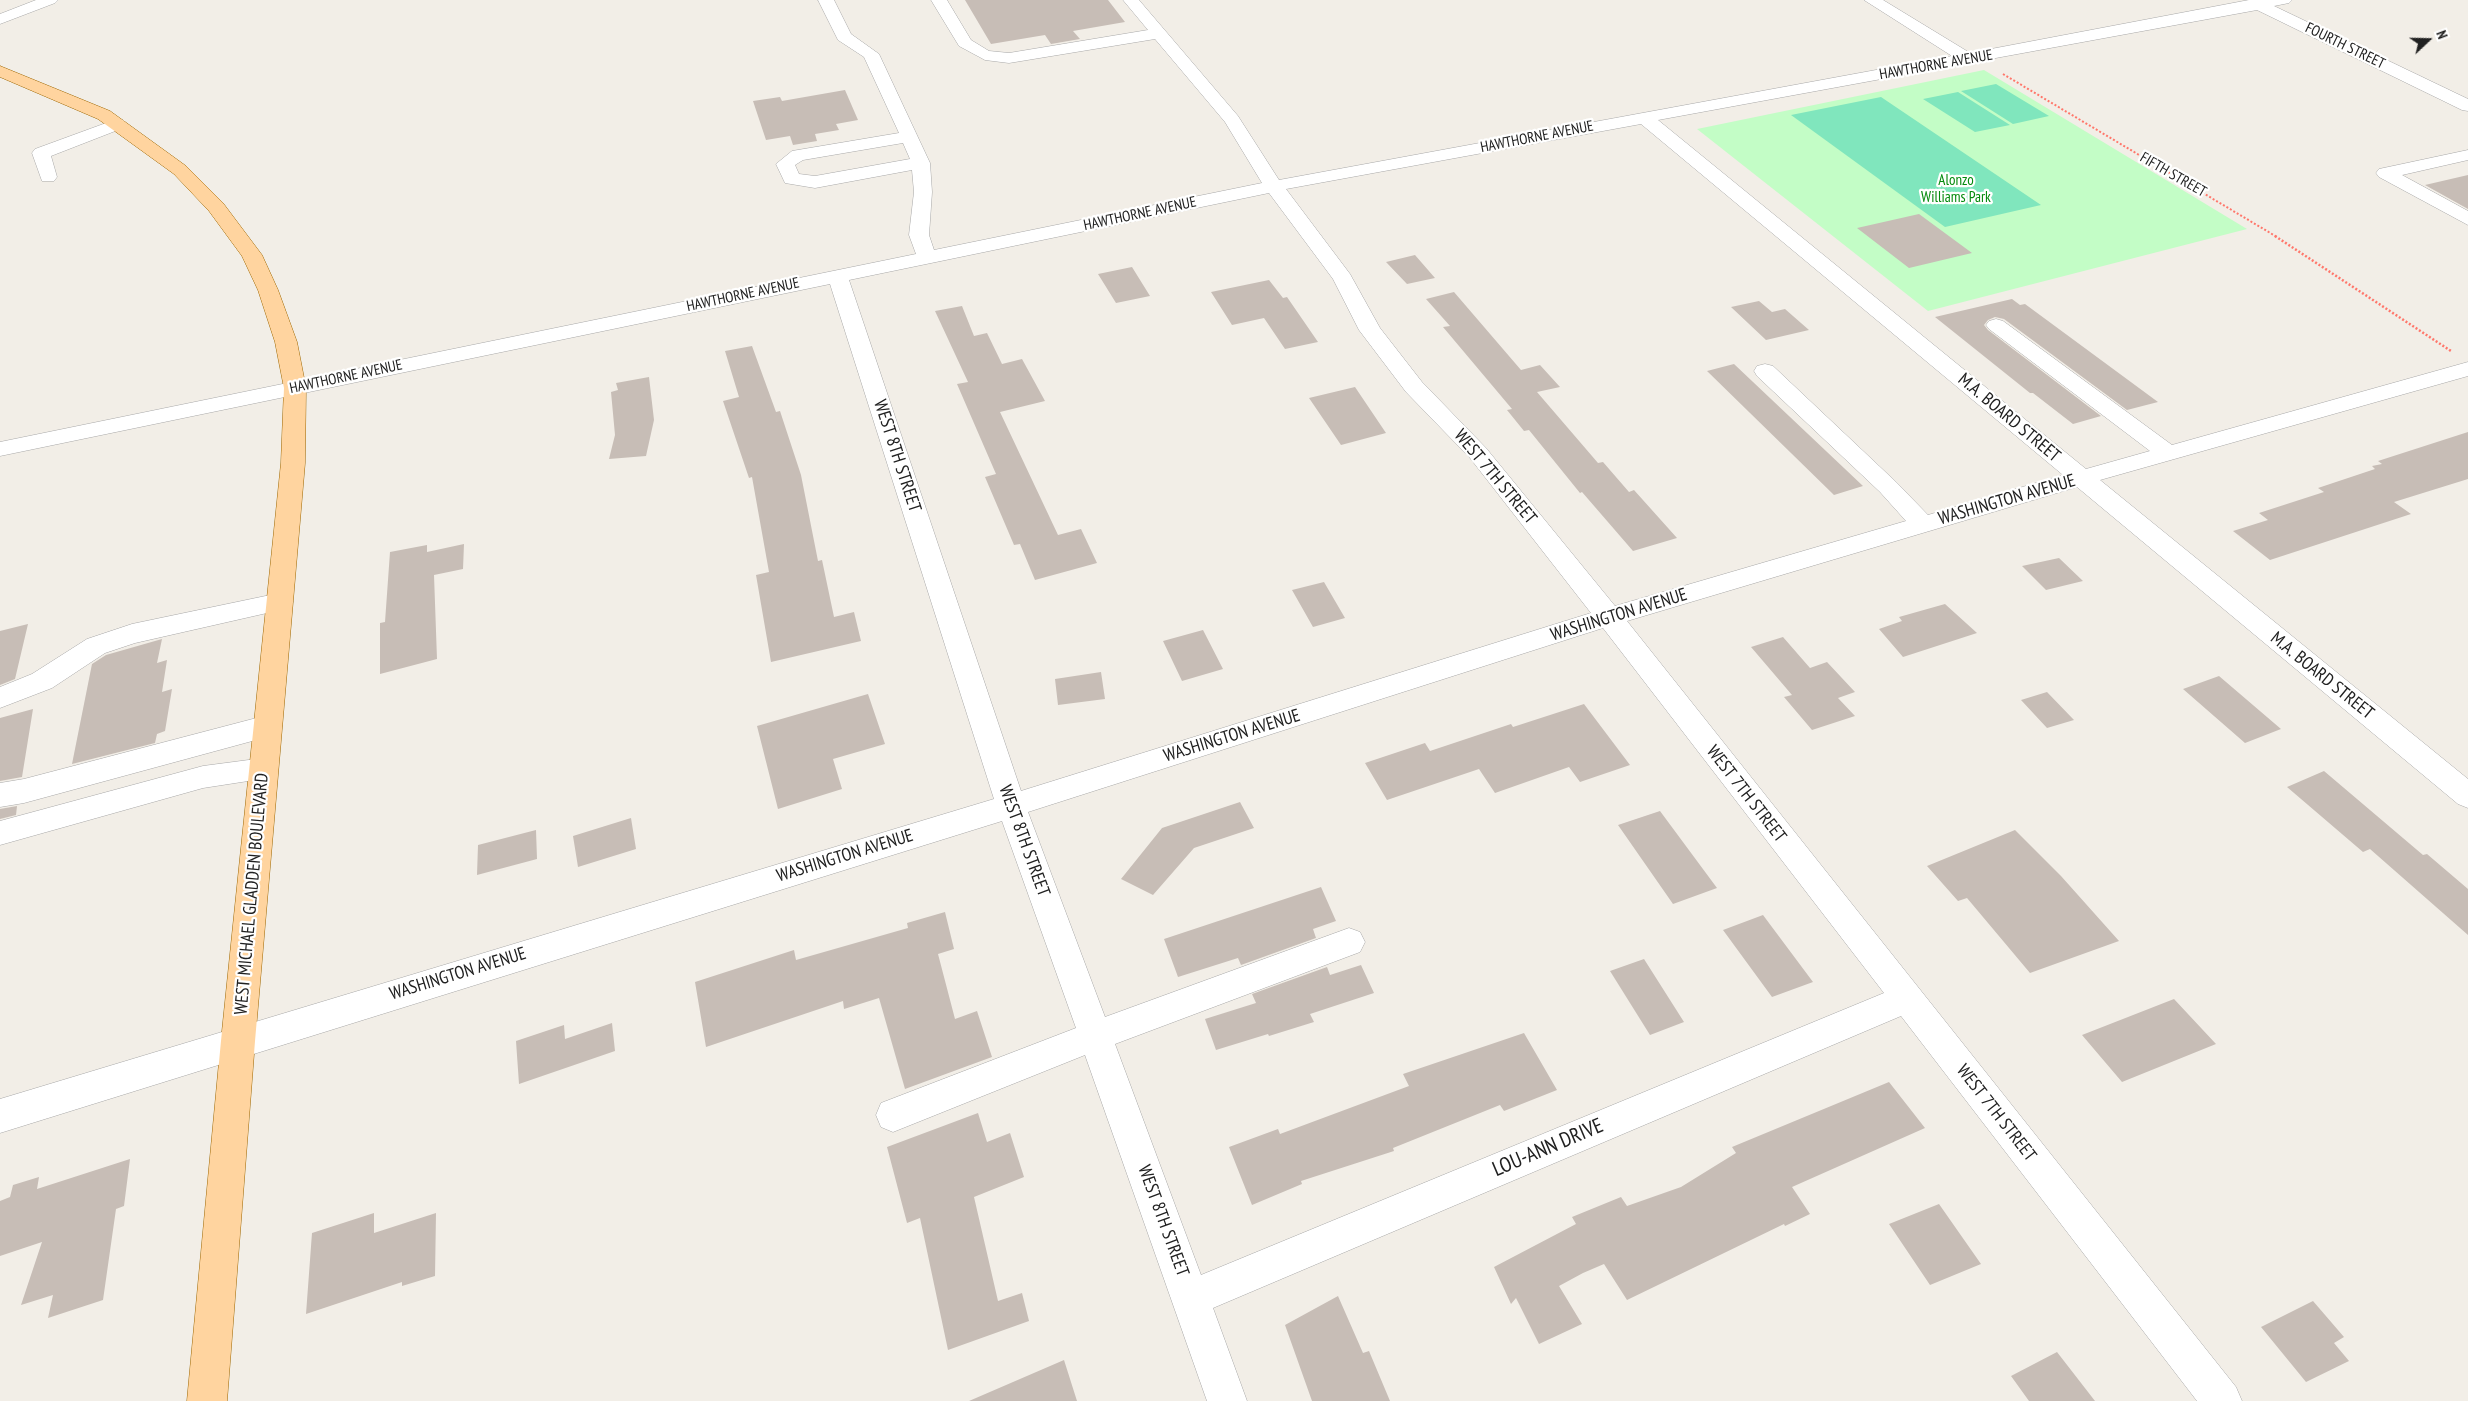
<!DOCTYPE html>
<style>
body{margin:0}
#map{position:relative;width:2468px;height:1401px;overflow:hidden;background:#f2eee7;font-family:"PT Sans Narrow",sans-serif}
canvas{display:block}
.north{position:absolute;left:2403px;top:15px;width:50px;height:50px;-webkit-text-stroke:4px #fff;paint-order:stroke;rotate:69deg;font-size:14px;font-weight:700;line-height:20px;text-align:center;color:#212121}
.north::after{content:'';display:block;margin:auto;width:18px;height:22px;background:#212121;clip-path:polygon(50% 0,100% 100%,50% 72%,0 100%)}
</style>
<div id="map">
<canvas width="2468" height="1401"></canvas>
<div class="north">N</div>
</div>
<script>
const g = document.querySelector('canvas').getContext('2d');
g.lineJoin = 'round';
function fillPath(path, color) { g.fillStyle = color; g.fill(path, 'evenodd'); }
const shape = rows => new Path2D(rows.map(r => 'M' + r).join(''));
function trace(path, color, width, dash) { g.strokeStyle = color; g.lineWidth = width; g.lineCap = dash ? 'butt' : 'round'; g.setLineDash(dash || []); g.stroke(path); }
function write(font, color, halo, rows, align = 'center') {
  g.font = font + ' "PT Sans Narrow",sans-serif'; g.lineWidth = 4.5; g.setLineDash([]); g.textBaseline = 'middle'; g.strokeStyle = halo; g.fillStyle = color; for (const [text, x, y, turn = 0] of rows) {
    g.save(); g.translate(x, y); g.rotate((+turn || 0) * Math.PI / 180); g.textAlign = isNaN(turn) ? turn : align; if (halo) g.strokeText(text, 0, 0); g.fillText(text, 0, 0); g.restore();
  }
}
fillPath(shape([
 [1984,70,2247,229,1928,311,1697,129]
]), '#c3fdc6');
fillPath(shape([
 [1996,84,2049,116,2013,124,1961,91],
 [1958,92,2010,125,1975,132,1923,99],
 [1881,97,2041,205,1945,227,1791,115]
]), '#80e6bd');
fillPath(shape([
 [965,0,1108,0,1125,22,1073,31,1080,39,1051,44,1045,35,991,44],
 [845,90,858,120,836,124,839,130,815,134,817,141,793,145,790,136,766,140,753,101,780,97,782,101],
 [2468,175,2468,209,2425,185],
 [1919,214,1972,253,1909,268,1857,228],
 [1415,255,1435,278,1407,284,1386,262],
 [1132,267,1150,296,1116,303,1098,274],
 [1269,280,1283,298,1287,297,1318,342,1285,349,1264,318,1232,325,1211,292],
 [1454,292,1521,370,1540,365,1560,387,1537,392,1598,463,1603,462,1629,492,1634,490,1677,538,1633,551,1582,492,1580,493,1529,430,1524,431,1507,410,1512,409,1443,327,1450,326,1426,299],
 [2012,299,2020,305,2025,304,2158,402,2127,410,2004,319,1995,317,1988,320,1984,325,1988,330,2101,416,2073,424,2033,393,2030,393,1935,317],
 [1759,301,1772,312,1785,309,1809,330,1766,340,1731,307],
 [962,306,974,336,987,333,1002,364,1022,359,1045,401,1000,412,1058,535,1081,529,1097,563,1035,580,1020,544,1014,545,985,477,996,474,957,384,968,382,935,311],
 [752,346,776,412,780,411,801,475,818,561,822,560,834,617,854,612,861,641,771,662,756,575,769,572,752,477,749,478,723,401,739,397,725,351],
 [1734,364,1863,486,1834,495,1707,371],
 [649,377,654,420,646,456,609,459,615,435,611,392,618,390,616,383],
 [1355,387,1386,433,1341,445,1309,398],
 [2468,432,2468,479,2394,502,2411,514,2270,560,2233,531,2268,520,2259,513,2324,492,2318,488,2375,469,2372,466,2382,464,2378,461],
 [464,544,463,569,434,575,437,659,380,674,380,623,385,622,390,552,427,545,427,552],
 [2059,558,2083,581,2046,590,2022,566],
 [1324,582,1345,618,1313,627,1292,590],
 [1945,604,1977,633,1903,657,1879,629,1902,621,1899,617],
 [28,624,15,679,0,685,0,631],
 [1203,630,1223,669,1182,681,1163,641],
 [1783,637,1810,668,1827,662,1855,692,1838,698,1855,716,1812,730,1784,697,1792,695,1751,647],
 [162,639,157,663,167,660,162,692,172,689,165,731,157,734,155,743,72,764,92,664,106,655],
 [1101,672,1105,699,1058,705,1055,679],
 [2219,676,2281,729,2245,743,2183,689],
 [2047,692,2074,720,2047,728,2021,700],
 [868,694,885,744,833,759,842,789,778,809,757,726],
 [1584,704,1630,765,1580,782,1569,767,1495,793,1479,769,1387,800,1365,763,1425,743,1430,751,1511,724,1513,727],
 [33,709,22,777,0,781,0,718],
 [2324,771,2423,855,2427,854,2468,889,2468,935,2370,849,2363,852,2287,787],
 [1240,802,1254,828,1194,848,1153,895,1121,879,1162,828],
 [17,806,16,815,0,819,0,809],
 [1660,811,1717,888,1673,904,1618,825],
 [631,818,636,849,578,867,573,836],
 [536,830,537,859,477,875,478,845],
 [2015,830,2061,876,2119,941,2030,973,1967,898,1958,901,1927,866],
 [1321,887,1336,921,1313,929,1316,938,1241,965,1238,958,1178,977,1164,939],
 [945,912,954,949,938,954,955,1019,977,1011,992,1057,905,1089,879,998,844,1009,843,1001,706,1047,695,982,794,950,796,960,908,928,907,923],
 [1763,915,1813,982,1772,997,1723,930],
 [1644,959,1684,1022,1650,1035,1610,971],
 [1361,965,1374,993,1310,1014,1314,1022,1269,1036,1268,1034,1216,1050,1205,1019,1256,1003,1252,994,1327,967,1330,975],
 [2174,999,2216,1044,2122,1082,2082,1035],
 [612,1023,615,1051,519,1084,516,1041,564,1025,565,1039],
 [1524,1033,1557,1090,1504,1111,1500,1105,1393,1148,1394,1151,1301,1181,1302,1184,1252,1205,1229,1147,1278,1129,1280,1134,1409,1086,1403,1074],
 [1889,1082,1925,1128,1792,1187,1810,1214,1785,1226,1784,1224,1627,1300,1604,1264,1583,1273,1559,1286,1582,1324,1539,1344,1516,1298,1511,1304,1494,1267,1576,1224,1572,1217,1621,1197,1627,1206,1681,1187,1736,1153,1732,1147],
 [978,1113,987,1142,1010,1133,1024,1177,974,1197,998,1301,1022,1293,1029,1321,948,1350,920,1218,907,1223,887,1147],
 [130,1159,124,1206,116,1209,103,1300,48,1318,53,1295,21,1305,42,1242,0,1256,0,1201,10,1197,13,1185,39,1177,37,1189],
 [1939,1204,1981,1264,1930,1285,1889,1224],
 [374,1213,374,1233,436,1213,435,1276,402,1286,402,1282,306,1314,312,1233],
 [1338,1296,1363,1353,1369,1351,1390,1401,1312,1401,1285,1325],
 [2313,1301,2344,1337,2334,1343,2349,1361,2306,1382,2261,1327],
 [2057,1352,2095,1401,2029,1401,2011,1376],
 [1064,1360,1077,1401,969,1401]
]), '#c7bdb6');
const minor = shape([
 [36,0,58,0,55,3,0,24,0,14,36,0],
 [818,0,834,0,851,34,879,54,930,163,932,192,929,235,934,250,1262,183,1225,122,1155,39,1009,63,985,60,959,46,931,0,947,0,971,40,989,51,1009,53,1148,30,1123,0,1139,0,1238,116,1279,180,1952,56,1864,0,1883,0,1970,53,2249,0,2292,0,2289,3,2274,6,2468,99,2468,111,2462,110,2257,10,1658,120,2086,469,2150,451,1989,329,1986,325,1989,321,1996,319,2003,321,2172,445,2468,362,2468,376,2100,480,2468,779,2468,808,2458,804,2077,487,1627,621,2236,1387,2242,1401,2197,1401,1901,1016,1213,1308,1247,1401,1207,1401,1085,1055,893,1132,881,1127,876,1115,881,1103,1076,1028,1002,821,0,1133,0,1099,994,799,830,284,0,456,0,442,916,254,909,235,914,192,912,170,815,188,785,183,776,164,792,151,899,133,864,57,838,40,818,0],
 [1641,124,2063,475,1928,515,1896,482,1773,366,1765,364,1757,366,1754,371,1757,376,1880,492,1906,521,1615,606,1486,448,1422,382,1380,328,1350,274,1286,189,1641,124],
 [903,143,910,159,815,176,799,174,795,165,803,160,903,143],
 [1269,193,1333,279,1359,330,1406,392,1470,458,1591,613,1021,791,849,280,1269,193],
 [1603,628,1884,993,1201,1275,1115,1044,1360,952,1365,942,1360,932,1349,928,1105,1017,1028,812,1603,628],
 [117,119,123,120,126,124,123,128,51,156,57,177,54,181,42,181,32,153,35,149,117,119],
 [2468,150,2468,160,2402,175,2468,211,2468,225,2379,177,2376,173,2379,169,2468,150],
 [280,593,289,596,293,602,289,608,135,643,105,653,52,688,0,708,0,687,32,674,87,639,132,624,280,593],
 [268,715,278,718,282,726,278,734,24,803,0,807,0,783,24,779,268,715],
 [264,758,274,761,278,769,274,777,203,788,0,845,0,821,203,766,264,758]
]);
const major = shape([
 [0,66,110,111,186,166,223,203,262,255,278,290,297,342,306,388,305,463,255,1041,227,1401,187,1401,221,1041,281,463,284,388,275,342,258,290,242,256,209,211,174,174,98,119,0,77,0,66]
]);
trace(minor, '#a8a8a8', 1);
trace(major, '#9e6700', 1);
trace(shape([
 [2003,74,2277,237]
]), '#ff776b', 2, [2, 2]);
trace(shape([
 [2275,236,2451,351]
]), '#ff776b', 2.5, [2, 2]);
fillPath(minor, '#fff');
fillPath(major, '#ffd49f');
write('15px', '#212121', '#fff', [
 ["FOURTH STREET",2345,46,26],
 ["HAWTHORNE AVENUE",1936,65,-10],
 ["HAWTHORNE AVENUE",1537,137,-11],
 ["FIFTH STREET",2173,175,30],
 ["HAWTHORNE AVENUE",1140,214,-12],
 ["HAWTHORNE AVENUE",743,295,-12],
 ["HAWTHORNE AVENUE",346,377,-12]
]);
write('15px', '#048a0c', '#fff', [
 ["Alonzo",1956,181],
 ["Williams Park",1956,198]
]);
write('18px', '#212121', '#fff', [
 ["M.A. BOARD STREET",2009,418,40],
 ["WEST 8TH STREET",897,456,72],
 ["WEST 7TH STREET",1495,477,50],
 ["WASHINGTON AVENUE",2007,500,-16],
 ["WASHINGTON AVENUE",1619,615,-17],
 ["M.A. BOARD STREET",2322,676,39],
 ["WASHINGTON AVENUE",1232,736,-17],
 ["WEST 7TH STREET",1746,794,52],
 ["WEST 8TH STREET",1024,841,70],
 ["WASHINGTON AVENUE",845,856,-17],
 ["WEST MICHAEL GLADDEN BOULEVARD",252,894,-85],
 ["WASHINGTON AVENUE",458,974,-17],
 ["WEST 7TH STREET",1996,1113,52],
 ["WEST 8TH STREET",1163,1221,70]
]);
write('21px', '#212121', '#fff', [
 ["LOU-ANN DRIVE",1548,1148,-23]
]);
</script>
